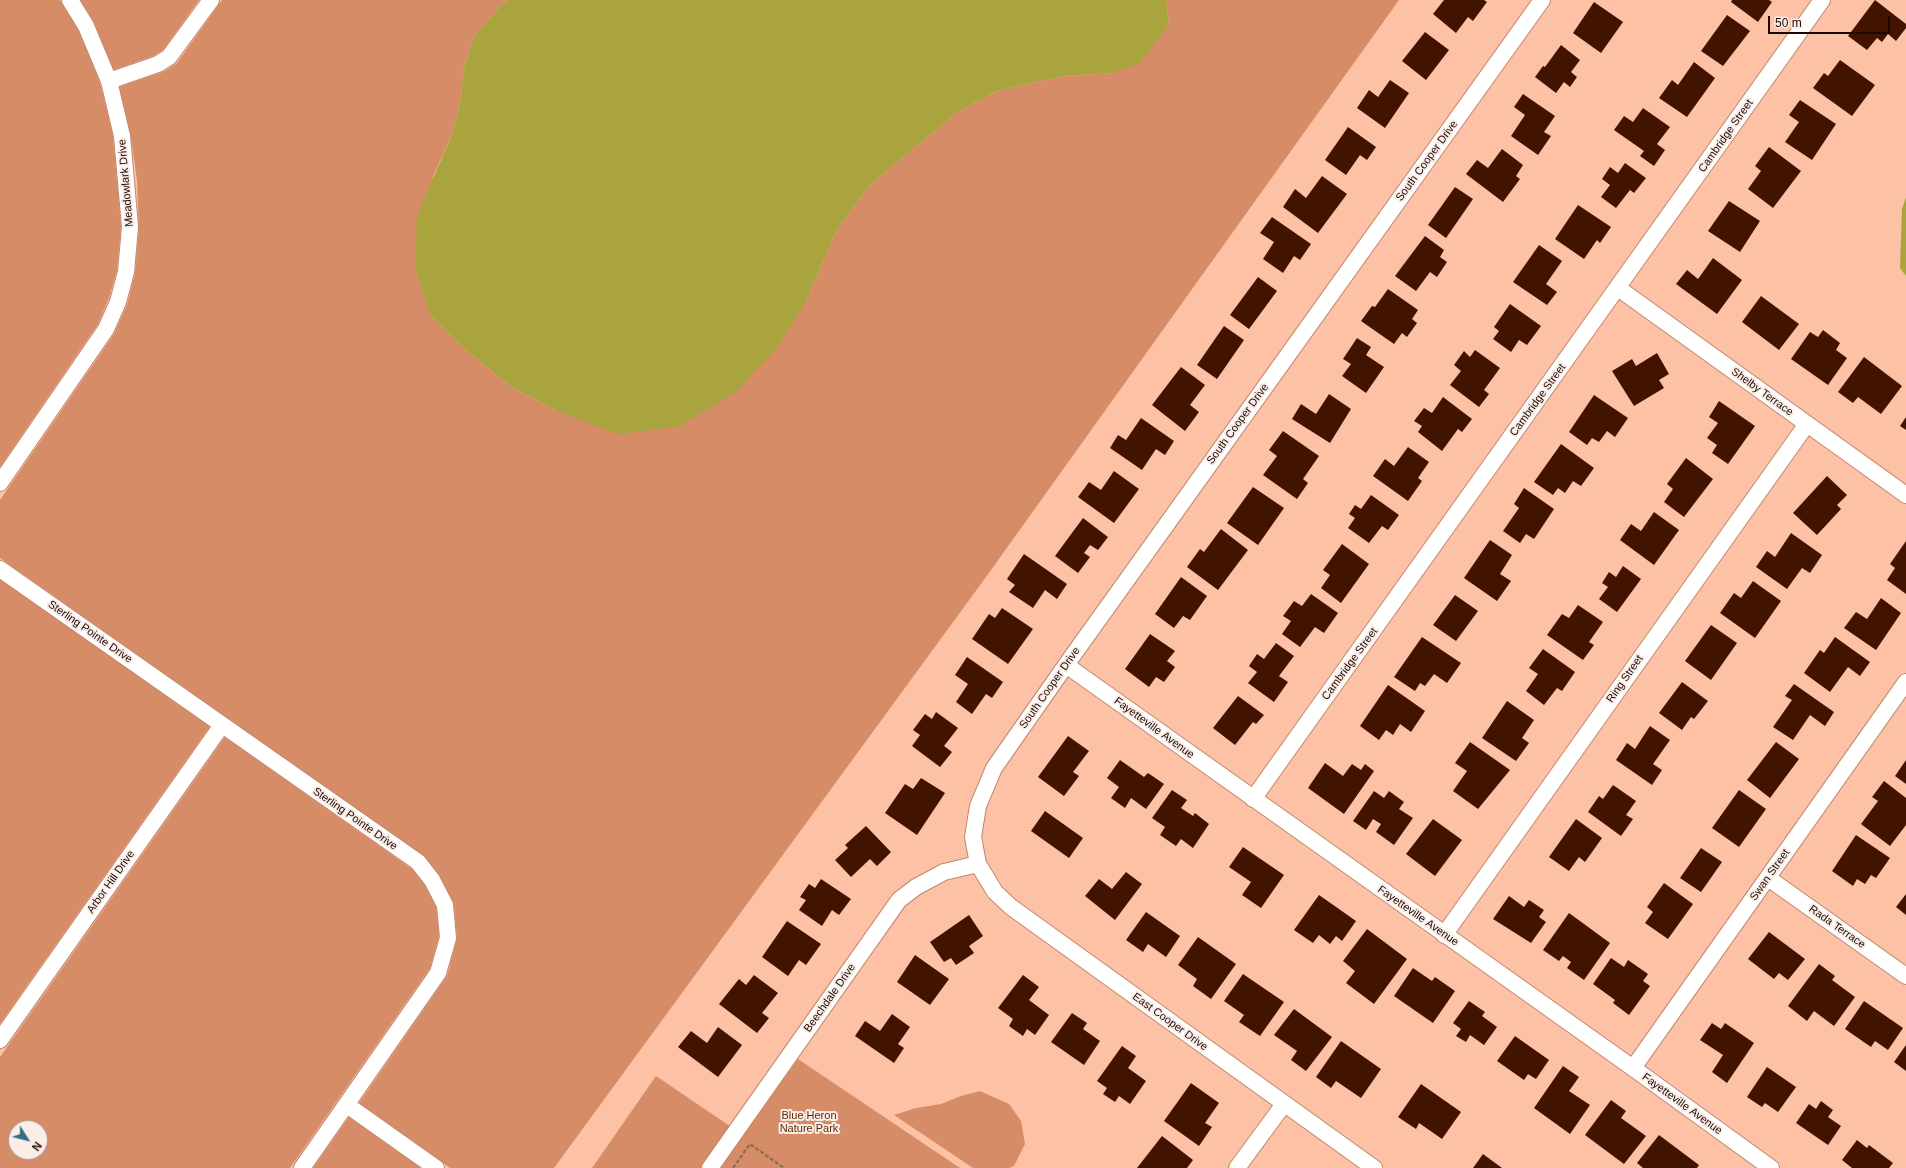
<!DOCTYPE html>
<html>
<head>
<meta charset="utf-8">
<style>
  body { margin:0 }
  #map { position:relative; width:1906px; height:1168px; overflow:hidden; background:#fdc1a5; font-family:Arial,sans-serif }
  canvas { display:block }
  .north { position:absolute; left:8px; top:1120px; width:40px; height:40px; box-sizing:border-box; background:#fbeee8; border:1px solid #a2928c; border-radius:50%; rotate:126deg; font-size:11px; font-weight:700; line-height:16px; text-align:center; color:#1c0802 }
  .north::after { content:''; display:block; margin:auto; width:14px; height:18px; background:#326e86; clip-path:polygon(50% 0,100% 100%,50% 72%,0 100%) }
  .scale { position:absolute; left:1768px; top:16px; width:122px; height:18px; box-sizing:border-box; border:2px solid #1c0802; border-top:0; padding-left:5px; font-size:12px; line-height:14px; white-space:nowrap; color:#1c0802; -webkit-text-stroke:3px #fbeee8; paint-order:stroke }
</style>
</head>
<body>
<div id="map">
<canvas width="1906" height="1168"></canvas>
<div class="north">N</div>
<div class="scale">50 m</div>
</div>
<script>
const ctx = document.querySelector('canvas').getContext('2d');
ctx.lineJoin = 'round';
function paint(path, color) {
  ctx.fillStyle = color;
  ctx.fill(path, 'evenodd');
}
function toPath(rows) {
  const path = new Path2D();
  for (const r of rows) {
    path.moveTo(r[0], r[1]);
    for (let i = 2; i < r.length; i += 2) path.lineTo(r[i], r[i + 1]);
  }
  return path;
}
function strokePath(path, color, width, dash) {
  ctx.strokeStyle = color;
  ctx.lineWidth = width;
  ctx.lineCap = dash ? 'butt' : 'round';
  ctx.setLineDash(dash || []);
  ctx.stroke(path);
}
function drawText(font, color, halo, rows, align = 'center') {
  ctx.font = font + ' Arial,sans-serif';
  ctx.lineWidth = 4;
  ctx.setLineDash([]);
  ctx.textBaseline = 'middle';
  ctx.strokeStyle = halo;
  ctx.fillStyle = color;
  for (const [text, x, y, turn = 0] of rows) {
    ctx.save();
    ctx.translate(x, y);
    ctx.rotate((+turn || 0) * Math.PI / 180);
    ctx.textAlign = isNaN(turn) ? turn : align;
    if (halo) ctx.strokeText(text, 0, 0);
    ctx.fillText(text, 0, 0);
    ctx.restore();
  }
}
const green = toPath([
  [0,0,60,0,78,29,100,83,113,136,121,226,117,270,109,298,98,324,0,467],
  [80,0,199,0,163,50,153,56,113,70,94,22],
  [222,0,509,0,501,5,474,37,464,68,460,103,453,132,433,177,430,315,465,349,511,387,557,411,806,302,836,231,869,186,956,113,997,91,1063,76,1112,73,1169,24,1166,0,1399,0,986,577,554,1168,450,1168,359,1103,447,976,457,938,454,905,439,875,422,856,0,558,0,500,114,334,127,305,135,274,139,228,137,181,131,136,119,87,163,72,177,63],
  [0,579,210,726,0,1024],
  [225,737,412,869,425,884,436,906,439,936,430,968,290,1168,0,1168,0,1057],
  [16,1128,40,1128,40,1152,16,1152],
  [798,1059,960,1168,592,1168,656,1076,743,1135],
  [980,1091,1009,1104,1021,1121,1025,1144,1014,1166,1009,1168,973,1168,894,1115,916,1108,941,1104,961,1096],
  [349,1117,421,1168,313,1168]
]);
const water = toPath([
  [509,0,1166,0,1169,24,1140,63,1112,73,1063,76,997,91,956,113,869,186,836,231,806,302,776,349,736,392,678,427,617,434,557,411,511,387,465,349,430,315,415,266,417,216,453,132,460,103,464,68,474,37,501,5],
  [1906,197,1906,276,1900,268,1902,209]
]);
const building = toPath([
  [1444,0,1484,0,1487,2,1473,21,1468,17,1456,33,1433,14],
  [1732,0,1769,0,1772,2,1758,22,1731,2],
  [1875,0,1906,24,1906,28,1896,41,1888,34,1882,42,1877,38,1867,50,1848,36],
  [1594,2,1623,22,1601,53,1573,33],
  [1727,15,1750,31,1723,66,1701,51],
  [1425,32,1449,50,1426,80,1402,61],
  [1561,45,1580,60,1571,72,1577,77,1570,87,1564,82,1556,93,1535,77,1543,66,1545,67],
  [1840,60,1875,85,1852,116,1813,88,1824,73,1828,76],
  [1694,62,1715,78,1687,117,1659,98,1672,80,1678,85],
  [1390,80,1409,93,1385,128,1357,108,1369,90,1378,97],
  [1523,94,1555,116,1544,132,1551,136,1538,155,1511,136,1525,115,1514,107],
  [1800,100,1836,124,1812,160,1785,142,1799,122,1789,115],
  [1643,108,1670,127,1657,144,1665,150,1654,166,1640,156,1644,151,1614,130,1624,116,1633,122],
  [1348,127,1376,147,1367,160,1360,155,1346,175,1325,160],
  [1769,147,1801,171,1773,208,1748,189,1761,171,1755,166],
  [1502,149,1523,165,1516,176,1520,179,1503,202,1466,174,1477,160,1488,168],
  [1625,163,1646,178,1634,193,1630,190,1616,208,1601,197,1610,185,1602,179,1610,167,1618,173],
  [1322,176,1347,194,1318,233,1283,207,1295,189,1306,198],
  [1455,187,1473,199,1446,238,1428,225],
  [1729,201,1760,221,1740,252,1708,231],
  [1578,205,1611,227,1600,243,1597,240,1584,259,1555,239],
  [1272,217,1311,244,1300,260,1294,256,1283,273,1263,259,1274,242,1260,233],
  [1425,236,1444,250,1440,257,1447,262,1437,277,1430,272,1416,291,1395,276],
  [1539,245,1562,261,1546,284,1557,292,1547,305,1513,282],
  [1713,258,1742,280,1717,314,1676,284,1687,270,1698,279],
  [1258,277,1277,291,1249,329,1230,315],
  [1388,289,1418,310,1412,319,1417,323,1407,337,1402,333,1394,344,1361,321,1372,306,1375,307],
  [1761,296,1799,324,1779,350,1742,322],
  [1510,304,1541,326,1527,345,1519,340,1511,352,1493,339,1499,331,1494,327],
  [1224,326,1244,340,1217,379,1197,365],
  [1823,330,1840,343,1836,350,1847,358,1828,385,1791,359,1810,332,1818,337],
  [1357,338,1371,347,1366,355,1384,367,1366,393,1342,376,1351,364,1343,359],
  [1475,350,1500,368,1484,390,1489,394,1479,407,1450,385,1461,371,1454,365,1464,351,1470,357],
  [1657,353,1669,374,1659,380,1664,388,1634,406,1612,371,1632,359,1636,366],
  [1864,357,1902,386,1881,414,1858,397,1853,403,1838,392],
  [1181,367,1205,385,1190,405,1199,412,1185,431,1152,405],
  [1329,394,1351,409,1330,443,1292,419,1301,404,1316,414],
  [1594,395,1628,418,1615,437,1607,431,1599,442,1592,438,1587,445,1569,432],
  [1443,397,1472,419,1462,432,1458,429,1442,451,1418,432,1422,426,1414,421,1424,408,1432,413],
  [1719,401,1755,426,1728,464,1712,453,1717,445,1707,438,1718,423,1709,417],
  [1906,417,1906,430,1900,426],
  [1141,418,1174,441,1165,455,1156,449,1142,470,1110,448,1118,435,1126,440],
  [1283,431,1319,456,1303,479,1308,483,1297,499,1263,475,1277,456,1269,450],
  [1561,444,1594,468,1581,486,1573,481,1565,493,1558,488,1553,495,1534,482],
  [1408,447,1429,462,1418,478,1422,481,1408,501,1373,476,1385,459,1394,466],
  [1686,458,1713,479,1684,517,1664,502,1673,489,1667,484],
  [1114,471,1139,489,1114,523,1078,497,1089,482,1101,490],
  [1827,476,1847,495,1837,505,1841,509,1817,535,1793,513],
  [1253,487,1284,508,1258,545,1227,523],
  [1524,488,1554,509,1534,539,1526,534,1520,543,1503,531,1519,508,1514,504],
  [1371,495,1399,515,1388,530,1382,526,1369,543,1348,528,1355,518,1349,514,1355,505,1361,509],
  [1654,512,1679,530,1654,565,1620,540,1631,524,1641,531],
  [1083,518,1108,537,1098,550,1090,545,1084,553,1090,557,1078,573,1055,556],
  [1221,529,1248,550,1218,590,1187,567,1200,549,1204,552],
  [1791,533,1822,555,1810,573,1802,568,1787,589,1756,567,1767,551,1775,557],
  [1490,540,1512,555,1500,574,1511,581,1497,601,1464,578],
  [1906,541,1906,594,1887,580,1895,568,1890,564],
  [1342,544,1369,564,1341,603,1321,588,1330,575,1323,570],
  [1024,554,1067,584,1057,599,1045,590,1033,608,1009,592,1015,585,1007,579],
  [1623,566,1641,579,1617,612,1599,599,1608,587,1602,583,1609,572,1616,577],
  [1181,577,1207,596,1190,620,1183,616,1174,628,1155,614],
  [1753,581,1781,601,1755,638,1720,613,1734,593,1741,598],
  [1311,594,1338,613,1324,633,1315,627,1300,647,1282,634,1291,621,1283,616,1294,601,1302,606],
  [1455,595,1478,611,1456,641,1433,625],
  [1881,598,1901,613,1876,650,1844,628,1856,612,1867,619],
  [1578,605,1603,622,1589,642,1594,645,1583,660,1547,635,1562,614,1569,618],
  [1002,608,1033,629,1008,664,972,639,989,614,995,618],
  [1711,625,1737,643,1711,680,1685,661],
  [1150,634,1175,651,1167,661,1175,667,1164,682,1156,677,1149,687,1125,669],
  [1422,637,1461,663,1447,683,1434,674,1425,686,1420,683,1415,691,1394,677],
  [1835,637,1870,662,1860,676,1848,667,1830,692,1804,673,1820,650,1824,653],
  [1276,643,1294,656,1279,676,1288,682,1274,702,1248,683,1257,672,1249,666,1257,654,1264,659],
  [1543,649,1575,672,1562,691,1557,688,1544,705,1526,691,1538,674,1529,668],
  [967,657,1003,682,992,698,986,694,972,714,956,702,968,684,955,675],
  [1682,682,1708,701,1694,719,1691,717,1682,730,1659,713],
  [1794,684,1834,712,1825,726,1810,715,1793,740,1773,727,1792,700,1785,696],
  [1388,685,1425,711,1411,732,1400,724,1393,735,1386,730,1379,740,1360,726],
  [1238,696,1264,715,1256,724,1253,722,1235,745,1213,728],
  [1507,701,1534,720,1522,738,1529,743,1516,761,1482,738],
  [936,712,958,728,944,746,952,752,940,767,912,746,920,735,913,730,925,714,932,719],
  [1650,726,1670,740,1653,764,1662,770,1652,785,1616,760,1627,743,1635,749],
  [1068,736,1089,751,1073,772,1079,776,1064,796,1038,777],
  [1470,742,1510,770,1478,809,1453,791,1467,771,1455,763],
  [1776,742,1799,759,1770,798,1747,780],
  [1120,760,1144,777,1148,773,1164,784,1146,809,1131,798,1125,808,1111,798,1119,787,1107,778],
  [1906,760,1906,784,1895,776],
  [1325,763,1343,776,1352,764,1361,770,1365,764,1374,771,1344,814,1308,788],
  [921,778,945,793,917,835,885,813,905,784,913,789],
  [1884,781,1906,798,1906,825,1890,846,1861,824,1878,801,1872,797],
  [1613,785,1636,801,1626,815,1633,819,1621,836,1588,812,1599,796,1603,799],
  [1172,790,1187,800,1181,808,1193,816,1195,813,1209,824,1193,848,1181,839,1176,846,1160,835,1165,827,1152,818],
  [1739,790,1766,809,1739,847,1712,828],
  [1374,791,1384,798,1389,791,1404,802,1399,809,1413,818,1394,845,1376,832,1381,824,1373,819,1366,830,1353,821],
  [1045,811,1083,838,1069,858,1031,831],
  [1433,819,1462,840,1435,876,1406,854],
  [1576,819,1602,838,1585,862,1579,857,1569,871,1549,857],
  [866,826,891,852,877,866,870,859,851,877,835,860,848,848,845,845],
  [1856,835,1890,858,1876,878,1871,875,1865,884,1857,879,1853,886,1832,871],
  [1243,847,1284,875,1261,908,1242,895,1251,882,1229,867],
  [1701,848,1722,862,1701,892,1680,878],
  [1126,872,1142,884,1115,920,1085,896,1099,879,1112,889],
  [821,879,851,899,839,915,832,910,822,926,799,910,806,900,800,897,809,884,815,888],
  [1664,883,1693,904,1668,939,1645,923,1653,912,1647,907],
  [1906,894,1906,915,1896,907],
  [1319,895,1356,921,1342,941,1336,936,1330,944,1319,935,1313,943,1294,930],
  [1509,896,1524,907,1529,900,1544,910,1539,917,1546,922,1531,943,1493,919],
  [1146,912,1180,936,1166,957,1148,944,1143,952,1126,940],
  [1569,913,1610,943,1584,980,1567,968,1571,962,1563,956,1559,961,1543,950],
  [969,915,983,936,969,946,974,953,956,965,951,958,944,962,930,942],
  [787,921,821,944,806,965,799,960,788,976,762,957],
  [1367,929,1407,959,1374,1004,1346,983,1355,971,1343,961],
  [1769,932,1805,959,1788,980,1779,973,1774,979,1748,959],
  [1198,937,1236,964,1211,999,1193,986,1197,979,1178,965],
  [915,955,949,979,930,1005,897,982],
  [1611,958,1624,967,1628,960,1648,974,1643,981,1650,986,1629,1015,1613,1003,1615,1000,1593,984],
  [1819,964,1835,976,1832,980,1855,997,1834,1026,1814,1011,1807,1021,1788,1006],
  [1413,968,1432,981,1435,977,1455,991,1433,1023,1394,996],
  [1243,974,1284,1002,1260,1036,1239,1022,1244,1015,1224,1001],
  [754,975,778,993,762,1013,769,1018,757,1033,719,1004,739,979,746,985],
  [1023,975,1039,987,1029,1000,1049,1015,1035,1035,1027,1029,1023,1036,1009,1026,1013,1019,998,1008],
  [1469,1001,1485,1012,1482,1016,1497,1027,1484,1045,1470,1035,1466,1042,1456,1036,1461,1029,1453,1023],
  [1864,1001,1903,1028,1888,1050,1875,1041,1871,1047,1845,1029],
  [1294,1009,1332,1037,1306,1071,1291,1060,1297,1051,1274,1035],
  [1072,1013,1087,1023,1083,1029,1100,1041,1084,1065,1051,1042],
  [892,1014,910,1027,898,1044,904,1048,894,1063,855,1036,865,1021,880,1031],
  [1712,1023,1721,1029,1725,1023,1754,1043,1727,1083,1712,1072,1723,1055,1700,1040],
  [718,1027,742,1045,718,1077,678,1047,691,1031,707,1043],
  [1515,1036,1549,1060,1536,1079,1528,1074,1524,1080,1497,1061],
  [1341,1041,1381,1069,1361,1098,1336,1081,1331,1088,1316,1077],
  [1906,1045,1906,1071,1894,1062],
  [1122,1046,1136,1056,1128,1068,1146,1081,1130,1104,1119,1096,1115,1102,1103,1094,1107,1088,1097,1081],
  [1563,1066,1579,1077,1569,1091,1590,1105,1570,1134,1534,1108],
  [1767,1067,1796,1087,1778,1112,1765,1103,1762,1107,1747,1097],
  [1191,1083,1219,1103,1205,1123,1212,1127,1199,1146,1164,1121],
  [1421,1084,1461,1112,1442,1139,1419,1123,1416,1129,1398,1117],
  [1611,1100,1626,1111,1621,1118,1646,1136,1624,1164,1585,1135],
  [1821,1101,1833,1110,1828,1117,1841,1126,1828,1145,1796,1123,1809,1104,1816,1109],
  [1659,1135,1699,1165,1697,1168,1643,1168,1637,1163],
  [1162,1136,1193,1160,1187,1168,1137,1168],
  [1857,1140,1867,1148,1869,1145,1893,1163,1889,1168,1852,1168,1842,1160],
  [1483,1154,1502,1168,1473,1168]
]);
const path = toPath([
  [733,1168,750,1144,784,1168]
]);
const minor = toPath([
  [109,81,158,64,169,57,211,0],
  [1618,288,1906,495],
  [0,483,106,329,118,302,126,272,130,227,122,136,109,81,86,26,70,0],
  [0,569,418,862,432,880,445,905,448,938,438,973,302,1168],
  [1066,665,1633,1068,1771,1168],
  [1253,799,1822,0],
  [1768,878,1906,976],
  [1444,935,1807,424],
  [0,1040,222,725],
  [1633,1068,1906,682],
  [347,1105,436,1168],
  [710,1168,899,900,916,887,944,872,978,864],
  [1237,1168,1284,1104],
  [1374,1168,1011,907,995,892,978,864,973,837,978,806,994,768,1066,665,1542,0]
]);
const streetNames = [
  ["Cambridge Street",1726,136,-55],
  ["South Cooper Drive",1427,161,-54],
  ["Meadowlark Drive",126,183,-95],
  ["Shelby Terrace",1762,392,36],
  ["Cambridge Street",1538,400,-54],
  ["South Cooper Drive",1238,424,-54],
  ["Sterling Pointe Drive",90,632,35],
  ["Cambridge Street",1350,664,-54],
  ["Ring Street",1625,679,-55],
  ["South Cooper Drive",1050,688,-55],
  ["Fayetteville Avenue",1154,728,36],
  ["Sterling Pointe Drive",355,819,35],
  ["Swan Street",1770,875,-55],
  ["Arbor Hill Drive",111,882,-55],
  ["Fayetteville Avenue",1418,916,35],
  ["Rada Terrace",1837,927,35],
  ["Beechdale Drive",830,998,-55],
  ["East Cooper Drive",1170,1022,36],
  ["Fayetteville Avenue",1682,1104,36]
];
const parkNames = [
  ["Blue Heron",809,1116],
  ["Nature Park",809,1129]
];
paint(green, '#d78c68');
paint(water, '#a9a43e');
paint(building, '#421400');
strokePath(minor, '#c0886d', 18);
strokePath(path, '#946b59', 2.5, [4, 2]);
strokePath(minor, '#fff', 16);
drawText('11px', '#1c0802', '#fbeee8', streetNames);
drawText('11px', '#5f2705', '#fbeee8', parkNames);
</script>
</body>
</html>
